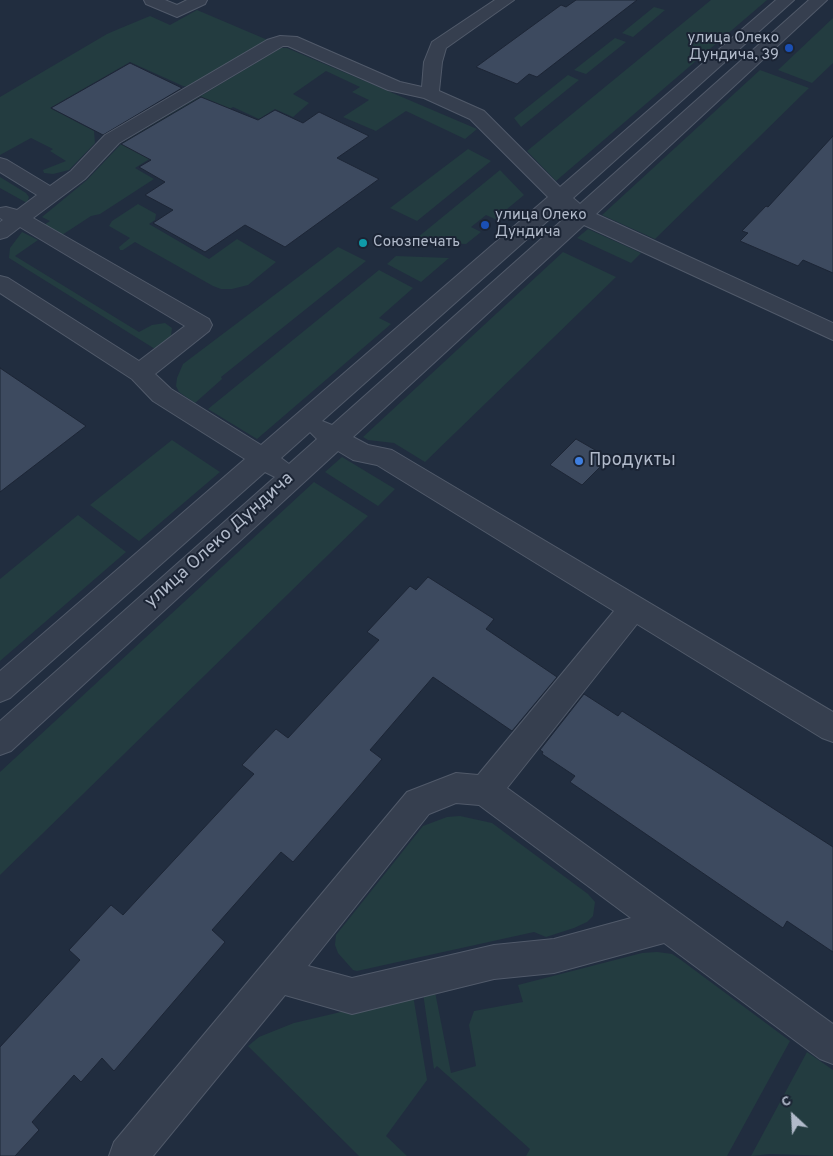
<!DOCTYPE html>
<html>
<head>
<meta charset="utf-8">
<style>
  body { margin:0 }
  #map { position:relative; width:833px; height:1156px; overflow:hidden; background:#212d3f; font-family:Overpass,sans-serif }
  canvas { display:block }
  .north { position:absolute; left:768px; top:1091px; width:50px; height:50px; -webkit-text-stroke:4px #1b2434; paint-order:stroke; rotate:335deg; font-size:14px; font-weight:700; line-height:20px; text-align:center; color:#b1baca }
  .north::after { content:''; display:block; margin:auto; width:18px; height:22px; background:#b1baca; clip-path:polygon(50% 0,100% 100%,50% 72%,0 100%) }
</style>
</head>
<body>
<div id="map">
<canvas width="833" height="1156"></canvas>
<div class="north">С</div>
</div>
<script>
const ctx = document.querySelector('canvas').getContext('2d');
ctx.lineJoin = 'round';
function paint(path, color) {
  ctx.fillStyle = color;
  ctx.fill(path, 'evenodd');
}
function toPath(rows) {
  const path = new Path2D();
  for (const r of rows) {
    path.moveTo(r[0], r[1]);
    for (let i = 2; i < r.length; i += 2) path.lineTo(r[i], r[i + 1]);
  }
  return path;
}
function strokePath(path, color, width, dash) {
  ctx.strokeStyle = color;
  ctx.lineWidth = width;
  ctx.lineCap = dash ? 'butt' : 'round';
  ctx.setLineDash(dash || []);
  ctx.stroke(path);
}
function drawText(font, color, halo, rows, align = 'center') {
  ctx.font = font + ' Overpass,sans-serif';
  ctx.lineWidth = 4;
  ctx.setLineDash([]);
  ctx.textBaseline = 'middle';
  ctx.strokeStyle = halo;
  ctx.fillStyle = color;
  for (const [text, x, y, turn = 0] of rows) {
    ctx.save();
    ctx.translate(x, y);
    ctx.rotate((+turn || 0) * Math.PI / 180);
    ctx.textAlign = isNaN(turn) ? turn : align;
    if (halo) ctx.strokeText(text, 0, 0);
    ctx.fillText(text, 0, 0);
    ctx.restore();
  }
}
const green = toPath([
  [711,0,767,0,556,181,527,151],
  [654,7,665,10,633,37,622,33],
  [197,10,270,41,189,87,183,86,130,62,50,108,94,131,95,143,69,170,53,174,44,173,43,170,66,161,50,151,53,149,31,138,0,155,0,97,107,34,121,28,150,16,170,25],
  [833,18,833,63,812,83,778,70],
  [615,38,626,42,586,74,574,70],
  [281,48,287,48,477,129,465,139,406,111,376,131,343,117,369,100,352,92,360,87,326,71,293,94,309,103,293,117,275,109,259,119,233,107,135,168,154,179,100,214,91,216,62,235,44,225,50,221,42,217,87,180,122,143],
  [760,70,809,88,655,239,602,215],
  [568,75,579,80,521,127,514,118],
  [468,149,491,161,417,221,390,208],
  [500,170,524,195,495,219,486,215,471,227,481,232,466,244,412,242],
  [0,177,26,193,29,197,27,203,0,188],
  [138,204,156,214,155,220,149,224,209,259,237,239,276,262,248,285,232,289,221,289,213,286,135,242,123,250,120,250,119,247,130,238,109,226,112,221],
  [588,229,641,253,631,263,577,238],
  [22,232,38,240,15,256,139,332,152,325,165,323,172,328,171,336,155,349,9,258,10,248],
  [338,247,366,261,221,377,222,379,195,403,179,392,176,386,177,378,183,364],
  [563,252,616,277,425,462,394,443,368,440,363,437],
  [396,256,449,258,421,282,387,264],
  [379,270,413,288,379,318,391,324,257,439,208,409],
  [172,440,220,472,139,541,90,505],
  [342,457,395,489,378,506,325,472],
  [314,482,368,516,0,875,0,772],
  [78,515,126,552,0,661,0,579],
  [460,816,492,823,588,894,595,902,593,916,587,922,574,928,546,937,534,932,357,971,353,970,338,953,335,945,336,935,423,826,447,817],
  [657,952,672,954,681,960,790,1041,727,1156,526,1156,530,1149,437,1066,434,1069,423,993,435,992,451,1073,476,1066,469,1025,474,1011,523,1002,518,985,642,953],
  [413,995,427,1080,386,1136,407,1156,359,1156,248,1046,259,1037,294,1023],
  [807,1052,833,1070,833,1156,770,1154,751,1156]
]);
const building = toPath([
  [576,0,637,0,537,77,529,74,517,84,476,67,561,5,566,7,576,0],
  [130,63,182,88,103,135,51,108,130,63],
  [201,97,258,120,275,110,303,123,319,112,369,136,337,158,379,179,285,247,245,225,205,252,153,223,173,210,145,195,165,182,139,167,151,160,121,144,201,97],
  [833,136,833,273,803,260,798,266,740,241,748,233,742,231,766,206,768,207,833,136],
  [0,368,86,426,0,492,0,368],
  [576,439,609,458,582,485,550,465,576,439],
  [428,577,494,619,486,629,557,677,512,731,433,677,370,750,382,759,354,792,293,862,281,852,212,930,225,942,114,1071,102,1058,81,1082,74,1075,32,1122,39,1130,15,1156,0,1156,0,1047,80,960,69,950,111,905,123,915,254,774,242,765,276,729,288,738,379,640,367,632,410,586,416,590,428,577],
  [584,694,618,716,622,711,833,847,833,952,787,921,783,928,570,782,575,776,542,754,543,752,540,750,584,694]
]);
const minor = toPath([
  [144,0,165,0,177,5,187,0,207,0,205,4,177,17,146,4,144,0],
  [495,0,514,0,446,48,442,62,439,91,484,111,560,187,776,0,794,0,573,198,580,204,809,0,827,0,596,214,833,323,833,340,584,225,353,437,368,445,392,450,833,712,833,742,822,738,637,624,507,788,833,1024,833,1064,820,1059,664,943,554,973,494,979,352,1014,285,995,153,1156,109,1156,114,1142,407,792,456,773,478,775,614,611,377,465,353,460,338,451,11,751,0,755,0,721,275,477,265,472,10,698,0,702,0,671,245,459,153,401,132,379,0,293,0,276,8,278,139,361,185,326,20,227,7,237,0,239,0,222,3,220,0,218,0,208,6,207,17,210,37,195,0,172,0,158,7,160,50,186,71,171,105,135,267,40,280,36,297,37,400,82,422,87,424,62,432,42,495,0],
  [283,46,288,46,388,90,424,98,470,119,548,197,261,445,171,389,155,374,209,331,212,325,209,319,33,218,85,179,119,143,283,46],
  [561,209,568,215,332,425,322,421,561,209],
  [310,432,317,439,289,464,281,458,310,432],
  [456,803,479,805,631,918,554,939,494,945,352,978,308,966,429,814,456,803]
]);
const markers = [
  [789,48,5,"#1a4fb4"],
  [485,225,5,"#1a4fb4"],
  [363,243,5,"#0f9aa8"],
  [579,461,5,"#3f7fe0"]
];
const farPoinames = [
  ["улица Олеко",779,39,"right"],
  ["Дундича, 39",779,56,"right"],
  ["улица Олеко",495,216],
  ["Дундича",495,233],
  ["Союзпечать",373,243]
];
const poiNames = [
  ["Продукты",589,461]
];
const streetNames = [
  ["улица Олеко Дундича",220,541,-42]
];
paint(green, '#233c40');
paint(building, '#3d4a5f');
strokePath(building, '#1d2636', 1);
strokePath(minor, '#515a6a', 2);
paint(minor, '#363f4f');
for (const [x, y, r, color] of markers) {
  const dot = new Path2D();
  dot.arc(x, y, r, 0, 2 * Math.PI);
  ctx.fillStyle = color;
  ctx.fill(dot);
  strokePath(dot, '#1b2434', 2);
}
drawText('15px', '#b1baca', '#1b2434', farPoinames, 'left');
drawText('18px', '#b1baca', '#1b2434', poiNames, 'left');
drawText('18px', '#b1baca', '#1b2434', streetNames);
</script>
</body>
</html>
